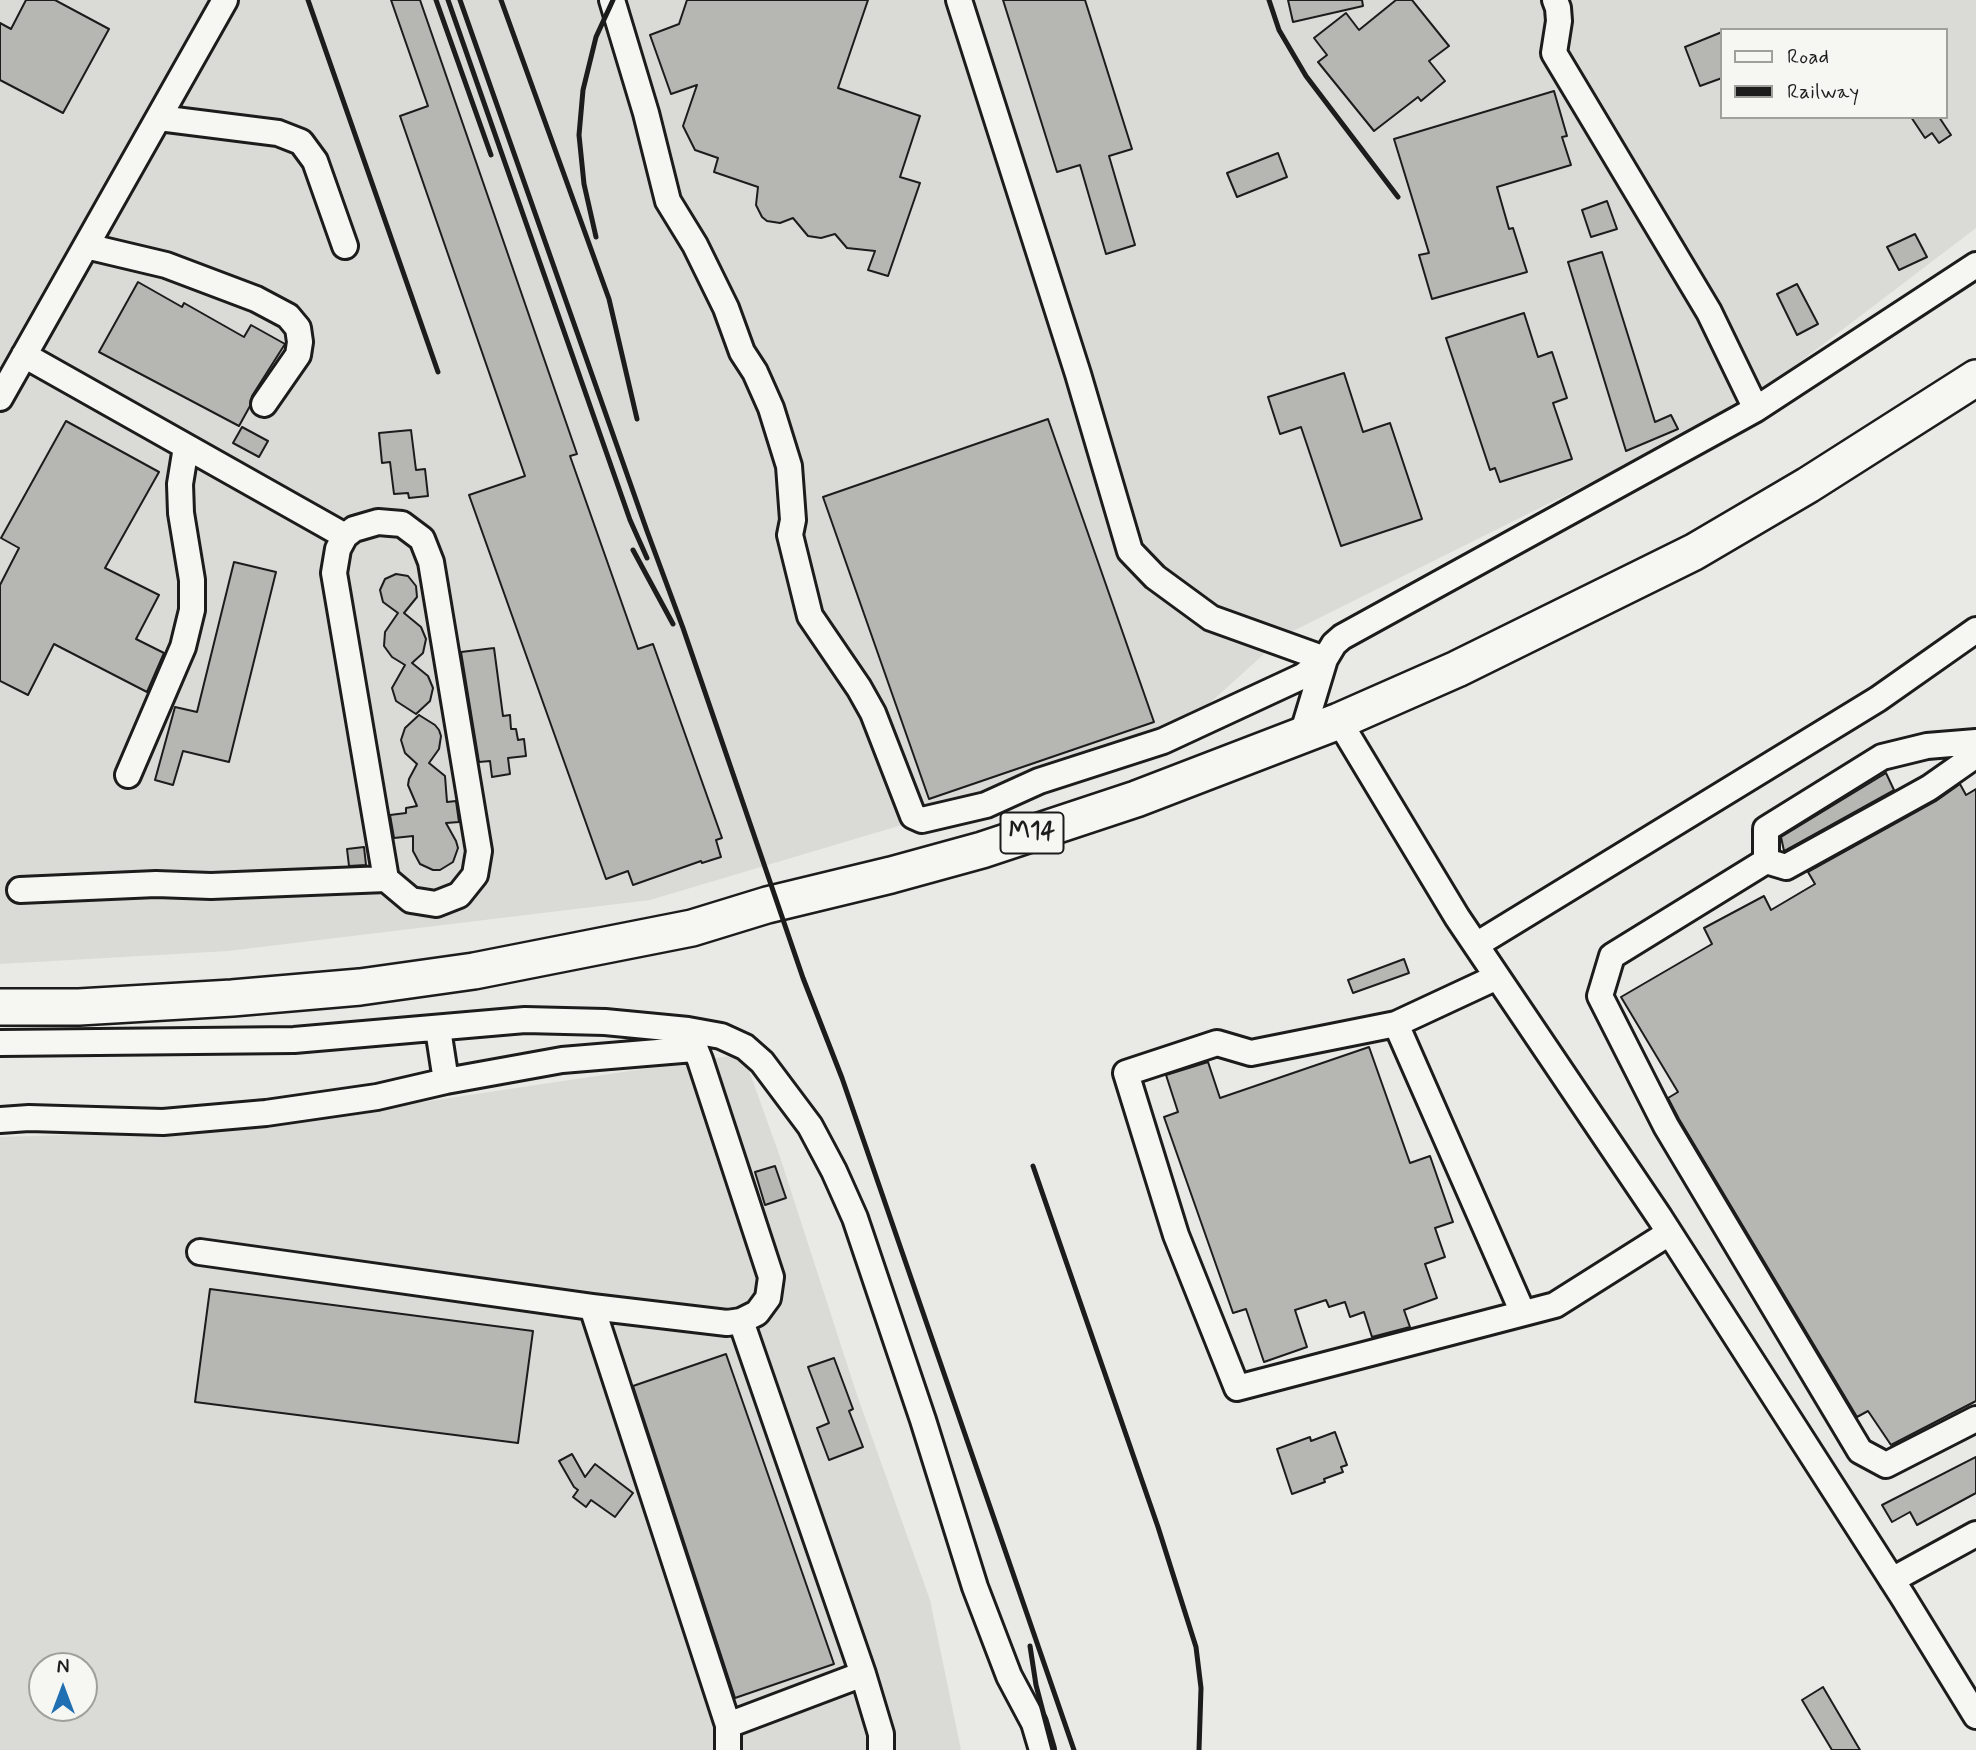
<!DOCTYPE html>
<html>
<head>
<meta charset="utf-8">
<style>
  body { margin:0 }
  #map { position:relative; width:1976px; height:1750px; overflow:hidden; background:#e9e9e5; font-family:Mynerve,sans-serif }
  canvas { display:block }
  .legend { position:absolute; left:1720px; top:28px; width:228px; height:91px; box-sizing:border-box; background:#f6f6f2; border:2px solid #9f9f9c; margin:0; padding:9px 12px; list-style:none; font-size:21px; color:#1c1c1c }
  .legend li { display:flex; align-items:center; gap:14px; height:35px }
  .legend b { width:35px; border:2px solid #9f9f9c }
  .north { position:absolute; left:28px; top:1652px; width:70px; height:70px; box-sizing:border-box; background:#f6f6f2; border:2px solid #9f9f9c; border-radius:50%; rotate:0deg; font-size:19px; font-weight:700; line-height:28px; text-align:center; color:#1c1c1c }
  .north::after { content:''; display:block; margin:auto; width:24px; height:32px; background:#1f6fb2; clip-path:polygon(50% 0,100% 100%,50% 72%,0 100%) }
</style>
</head>
<body>
<div id="map">
<canvas width="1976" height="1750"></canvas>
<ul class="legend">
<li><b style="height:9px;background:#f6f6f2"></b>Road</li>
<li><b style="height:9px;background:#1c1c1c"></b>Railway</li>
</ul>
<div class="north">N</div>
</div>
<script>
const ctx = document.querySelector('canvas').getContext('2d');
ctx.lineJoin = 'round';
function paint(path, color) {
  ctx.fillStyle = color;
  ctx.fill(path, 'evenodd');
}
function toPath(rows) {
  const path = new Path2D();
  for (const r of rows) {
    path.moveTo(r[0], r[1]);
    for (let i = 2; i < r.length; i += 2) path.lineTo(r[i], r[i + 1]);
  }
  return path;
}
function strokePath(path, color, width, dash) {
  ctx.strokeStyle = color;
  ctx.lineWidth = width;
  ctx.lineCap = dash ? 'butt' : 'round';
  ctx.setLineDash(dash || []);
  ctx.stroke(path);
}
function drawText(font, color, halo, rows, align = 'center') {
  ctx.font = font + ' Mynerve,sans-serif';
  ctx.lineWidth = 7;
  ctx.setLineDash([]);
  ctx.textBaseline = 'middle';
  ctx.strokeStyle = halo;
  ctx.fillStyle = color;
  for (const [text, x, y, turn = 0] of rows) {
    ctx.save();
    ctx.translate(x, y);
    ctx.rotate((+turn || 0) * Math.PI / 180);
    ctx.textAlign = isNaN(turn) ? turn : align;
    if (halo) ctx.strokeText(text, 0, 0);
    ctx.fillText(text, 0, 0);
    ctx.restore();
  }
}
const built = toPath([
  [0,0,1976,0,1976,228,1738,409,1285,635,1160,748,650,900,228,951,0,964],
  [1722,30,1946,30,1946,117,1722,117],
  [743,1054,779,1154,857,1395,930,1600,961,1750,0,1750,0,1137,236,1130],
  [42,1666,84,1666,84,1708,42,1708]
]);
const building = toPath([
  [26,0,55,0,109,29,63,113,0,80,0,23,11,29,26,0],
  [391,0,420,0,577,454,570,456,638,649,653,644,722,838,716,840,721,857,702,863,701,861,633,885,628,871,606,879,469,495,525,476,400,116,428,106,391,0],
  [687,0,868,0,838,88,920,116,900,177,920,183,888,276,868,270,875,251,847,248,835,234,821,238,808,236,793,218,780,223,767,221,762,217,756,205,758,187,714,172,718,158,695,150,683,126,697,85,671,94,650,35,679,24,687,0],
  [1003,0,1085,0,1132,149,1109,156,1135,245,1106,254,1080,165,1057,172,1003,0],
  [1288,0,1362,0,1363,6,1293,22,1288,0],
  [1396,0,1412,0,1449,46,1429,61,1445,81,1421,101,1418,97,1374,131,1318,62,1327,55,1314,38,1346,13,1359,30,1396,0],
  [1722,32,1722,78,1700,86,1685,47,1722,32],
  [1554,91,1567,136,1562,137,1571,165,1497,187,1509,229,1513,228,1527,272,1432,299,1419,255,1429,253,1394,139,1554,91],
  [1911,117,1939,117,1951,135,1939,143,1932,133,1925,138,1911,117],
  [1278,153,1287,177,1237,197,1227,173,1278,153],
  [1607,201,1617,229,1591,237,1582,210,1607,201],
  [1915,234,1927,257,1899,270,1887,247,1915,234],
  [1602,252,1655,422,1671,415,1678,429,1626,451,1568,262,1602,252],
  [138,282,182,307,184,303,244,337,251,325,285,344,252,396,250,406,239,426,99,352,138,282],
  [1797,284,1818,324,1797,335,1777,294,1797,284],
  [1524,313,1538,357,1552,352,1567,398,1553,403,1572,459,1500,482,1495,468,1490,470,1446,338,1524,313],
  [1344,373,1363,432,1390,423,1422,519,1341,546,1301,427,1280,434,1268,397,1344,373],
  [1048,419,1154,722,929,799,823,497,1048,419],
  [66,421,159,472,105,568,159,595,136,639,164,653,147,692,54,644,28,695,0,681,0,585,19,548,1,538,66,421],
  [242,427,268,441,259,457,233,443,242,427],
  [411,430,416,470,425,469,428,496,409,498,408,493,394,494,390,462,382,463,379,433,411,430],
  [234,562,276,572,229,762,183,751,173,785,155,780,175,707,197,712,234,562],
  [396,574,408,576,416,586,417,597,404,613,421,627,426,639,423,653,412,663,428,676,433,688,430,701,416,714,396,701,392,688,405,665,392,657,384,646,385,632,398,613,383,602,380,590,385,579,396,574],
  [494,648,503,716,510,715,511,729,516,729,518,740,524,739,526,756,508,758,510,774,492,777,490,761,479,762,461,652,494,648],
  [419,715,435,725,439,730,441,736,439,749,429,763,445,776,447,802,456,801,459,822,446,823,456,841,458,848,453,862,440,870,433,870,420,864,413,851,413,836,394,838,390,815,406,813,406,808,417,806,408,785,409,779,417,764,405,753,401,740,405,728,419,715],
  [1886,773,1894,790,1784,851,1781,837,1886,773],
  [1960,784,1966,795,1976,789,1976,1401,1891,1445,1868,1411,1857,1417,1679,1119,1668,1098,1678,1092,1621,997,1712,944,1704,928,1764,896,1771,910,1815,884,1808,872,1936,801,1960,784],
  [364,847,366,865,349,866,347,849,364,847],
  [1404,959,1409,973,1353,993,1348,980,1404,959],
  [1369,1047,1410,1163,1430,1156,1453,1222,1435,1228,1445,1257,1425,1264,1437,1298,1404,1310,1410,1327,1372,1337,1364,1312,1350,1317,1345,1302,1329,1307,1326,1300,1295,1310,1307,1347,1264,1362,1246,1309,1233,1313,1164,1117,1178,1112,1166,1075,1208,1062,1220,1098,1369,1047],
  [775,1166,786,1198,765,1205,755,1172,775,1166],
  [210,1289,533,1331,518,1443,195,1402,210,1289],
  [726,1354,834,1664,735,1698,633,1386,726,1354],
  [834,1358,853,1409,849,1411,863,1447,829,1460,817,1428,829,1423,808,1367,834,1358],
  [1335,1432,1347,1465,1341,1467,1343,1472,1324,1479,1325,1482,1292,1494,1277,1449,1310,1437,1311,1441,1335,1432],
  [572,1454,585,1477,595,1464,633,1493,615,1517,591,1500,586,1507,573,1497,578,1490,574,1487,559,1461,572,1454],
  [1976,1457,1976,1493,1917,1525,1910,1512,1892,1522,1882,1505,1976,1457],
  [1823,1687,1860,1750,1832,1750,1802,1700,1823,1687]
]);
const minor = toPath([
  [612,0,646,113,668,201,695,245,726,308,742,352,755,372,771,408,789,466,793,520,790,535,810,616,859,688,873,713,913,816,922,820,986,805,1039,781,1163,741,1303,676,1325,659],
  [959,0,1078,374,1130,551,1155,577,1211,618,1325,659],
  [1555,0,1558,8,1559,21,1554,53,1709,312,1756,409],
  [159,118,278,133,301,142,315,161,345,246],
  [86,246,166,265,256,299,288,316,298,328,300,342,298,355,264,404],
  [24,355,345,536],
  [0,398,225,0],
  [378,522,402,524,422,539,431,562,479,851,475,875,459,895,436,904,411,900,386,879,334,573,338,549,345,536,354,529,378,522],
  [1339,721,1457,917,1660,1218,1903,1597,1976,1716],
  [1302,735,1325,659,1334,644,1342,637,1756,409,1976,265],
  [1976,755,1929,788,1786,867,1766,861,1612,956,1600,996,1666,1126,1860,1451,1886,1465,1976,1419],
  [128,775,183,647,192,610,192,580,181,513,180,484,186,447],
  [1766,861,1766,829,1882,757,1927,746,1976,742],
  [20,890,156,884,211,886,386,879],
  [1476,945,1878,699,1976,630],
  [1497,977,1396,1024,1251,1053,1217,1043,1126,1073,1176,1235,1237,1388,1555,1305,1669,1233],
  [1396,1024,1523,1313],
  [438,1029,446,1081],
  [688,1030,721,1036,745,1047,762,1062,810,1126,834,1171,855,1218,923,1420,975,1587,1009,1676,1034,1723,1042,1750],
  [0,1043,294,1040,525,1020,605,1022,688,1030,700,1060,771,1277,768,1298,757,1313,741,1321,727,1323,592,1307,200,1252],
  [0,1120,29,1118,163,1122,266,1113,377,1097,446,1081,562,1060,694,1049],
  [592,1307,728,1725,728,1750],
  [741,1321,863,1674,881,1734,881,1750],
  [1892,1580,1976,1534],
  [728,1725,863,1674]
]);
const highway = toPath([
  [0,1007,79,1007,232,998,360,987,474,971,692,928,767,905,891,875,982,850,1136,799,1339,721,1457,669,1694,552,1808,485,1976,378]
]);
const rail = toPath([
  [308,0,438,372],
  [436,0,491,155],
  [448,0,630,520,647,558],
  [460,0,647,531,683,628,803,978,842,1078,1074,1750],
  [501,0,609,299,637,419],
  [1269,0,1279,30,1306,76,1398,197],
  [596,237,584,184,579,135,583,90,596,37,613,0],
  [633,550,673,624],
  [1033,1166,1158,1527,1196,1647,1201,1688,1199,1750],
  [1030,1646,1036,1685,1053,1750]
]);
const shields = [
  [1032,833,63]
];
const shieldNames = [
  ["M14",1032,833]
];
paint(built, '#dadad6');
paint(building, '#b6b6b3');
strokePath(building, '#1c1c1c', 2);
strokePath(minor, '#1c1c1c', 30);
strokePath(highway, '#1c1c1c', 40);
strokePath(minor, '#f6f6f2', 24);
strokePath(highway, '#f6f6f2', 35);
strokePath(rail, '#1c1c1c', 5);
for (const [x, y, w] of shields) {
  const box = new Path2D();
  box.roundRect(x - w / 2, y - 20.5, w, 41, 5);
  ctx.fillStyle = '#f6f6f2';
  ctx.fill(box);
  strokePath(box, '#1c1c1c', 2);
}
drawText('bold 24px', '#1c1c1c', null, shieldNames);
</script>
</body>
</html>
